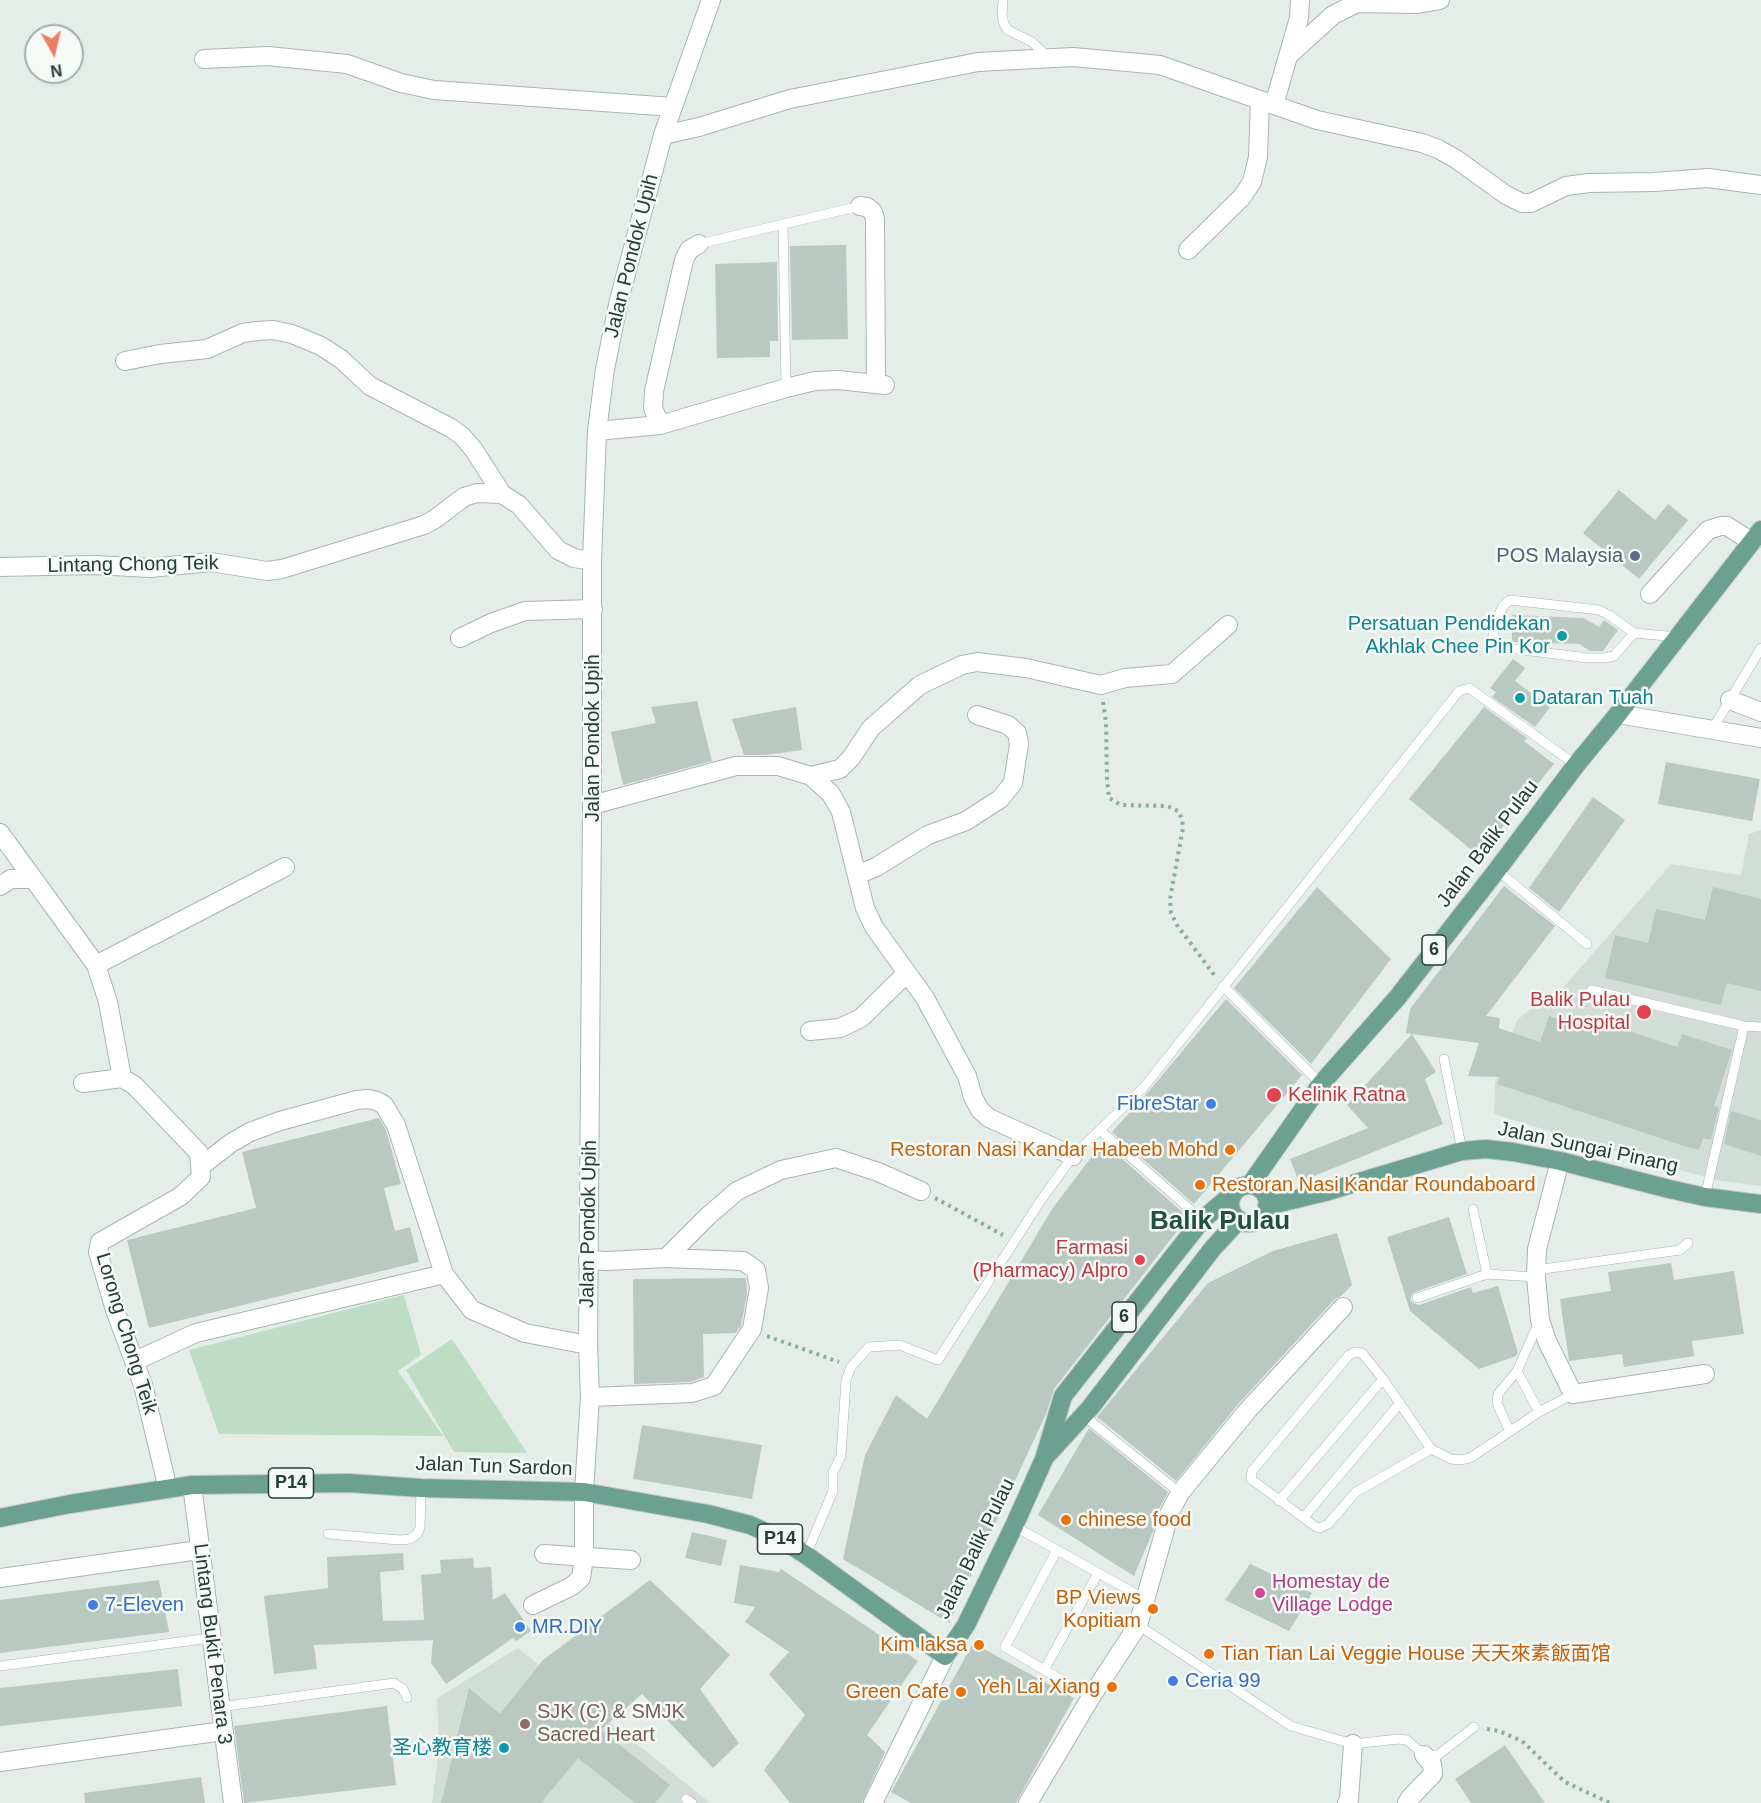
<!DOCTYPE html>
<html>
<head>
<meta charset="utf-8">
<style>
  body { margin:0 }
  #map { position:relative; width:1761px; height:1803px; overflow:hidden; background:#e5ede9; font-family:Helvetica,sans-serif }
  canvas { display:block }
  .north { position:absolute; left:24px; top:24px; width:60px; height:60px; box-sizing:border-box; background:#f5faf7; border:2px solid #a2afaa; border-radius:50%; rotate:172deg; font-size:16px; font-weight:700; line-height:24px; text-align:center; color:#253e36 }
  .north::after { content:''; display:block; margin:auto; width:21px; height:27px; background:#eb7f65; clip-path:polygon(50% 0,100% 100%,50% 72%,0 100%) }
</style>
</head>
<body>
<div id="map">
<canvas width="1761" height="1803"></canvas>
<div class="north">N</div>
</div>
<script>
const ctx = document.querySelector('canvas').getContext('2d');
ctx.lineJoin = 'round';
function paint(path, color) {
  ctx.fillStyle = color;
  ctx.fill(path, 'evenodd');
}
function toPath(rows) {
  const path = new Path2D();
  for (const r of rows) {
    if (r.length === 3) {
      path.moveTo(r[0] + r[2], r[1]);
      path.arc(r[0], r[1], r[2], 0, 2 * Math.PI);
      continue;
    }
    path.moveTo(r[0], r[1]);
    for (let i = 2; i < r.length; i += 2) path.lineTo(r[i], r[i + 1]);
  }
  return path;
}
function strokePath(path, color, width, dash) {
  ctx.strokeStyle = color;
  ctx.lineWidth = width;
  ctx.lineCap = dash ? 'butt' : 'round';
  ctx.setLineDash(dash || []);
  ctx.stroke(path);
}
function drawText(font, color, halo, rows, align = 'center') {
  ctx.font = font + ' Helvetica,"Noto Sans SC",sans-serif';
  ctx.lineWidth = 5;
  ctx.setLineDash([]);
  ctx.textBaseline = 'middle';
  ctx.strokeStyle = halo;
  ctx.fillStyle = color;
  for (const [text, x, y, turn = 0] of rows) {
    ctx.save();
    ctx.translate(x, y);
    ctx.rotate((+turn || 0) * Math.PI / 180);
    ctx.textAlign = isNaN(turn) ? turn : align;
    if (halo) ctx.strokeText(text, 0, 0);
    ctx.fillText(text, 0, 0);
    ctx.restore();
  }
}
const built = toPath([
  [1761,830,1761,1186,1721,1181,1649,1162,1494,1114,1495,1083,1517,1020,1540,1002,1548,1005,1671,864,1741,875,1749,834],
  [518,1648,710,1803,432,1803,439,1751,437,1698]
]);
const green = toPath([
  [404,1295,421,1355,398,1371,443,1436,219,1434,189,1350],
  [452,1339,527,1453,454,1452,406,1370]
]);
const building = toPath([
  [846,245,848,339,792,340,790,246],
  [777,262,778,341,770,341,770,357,717,358,715,264],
  [1619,490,1655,520,1668,504,1688,520,1639,579,1583,533],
  [1512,615,1584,618,1599,627,1604,620,1618,630,1603,651,1590,651,1579,644,1512,642],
  [1513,659,1525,668,1515,681,1550,707,1535,727,1492,697,1496,692,1490,688],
  [697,701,712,761,623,785,611,732,656,723,651,707],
  [796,707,802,750,765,755,744,755,732,719],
  [1484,707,1527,738,1524,741,1554,764,1479,856,1409,799],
  [1666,762,1760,779,1752,821,1658,804],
  [1593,797,1625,820,1559,912,1529,888],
  [1504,886,1555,926,1486,1016,1500,1018,1499,1028,1540,1042,1549,1016,1598,1032,1601,1022,1677,1047,1682,1034,1732,1050,1714,1106,1719,1107,1711,1140,1703,1138,1699,1150,1684,1146,1497,1084,1500,1077,1468,1076,1479,1043,1412,1034,1436,1072,1425,1079,1443,1124,1299,1182,1290,1159,1368,1128,1347,1105,1412,1034,1406,1033,1410,1009],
  [1317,887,1391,959,1311,1064,1234,988],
  [1713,887,1761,899,1761,991,1727,983,1721,1005,1605,978,1615,935,1648,943,1656,909,1705,920],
  [1226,999,1302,1075,1194,1204,1112,1132,1149,1091],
  [1731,1111,1761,1120,1761,1156,1724,1144],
  [379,1118,386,1130,401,1184,384,1188,395,1231,410,1227,419,1262,149,1328,127,1240,256,1208,242,1152],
  [1103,1142,1188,1217,1054,1389,1046,1414,949,1623,843,1559,865,1455,896,1395,927,1419,1052,1209],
  [1449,1217,1467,1274,1415,1292,1412,1294,1410,1300,1413,1303,1419,1305,1471,1287,1473,1293,1498,1286,1518,1353,1516,1356,1479,1369,1410,1311,1387,1237],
  [1337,1233,1352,1285,1341,1296,1335,1299,1240,1402,1176,1481,1097,1417,1208,1283,1273,1251],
  [1671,1263,1674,1280,1734,1271,1744,1334,1692,1341,1694,1356,1624,1367,1622,1354,1569,1361,1560,1299,1611,1291,1608,1272],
  [746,1278,747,1294,741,1325,736,1333,703,1334,704,1377,690,1382,634,1384,633,1279],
  [642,1425,762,1445,752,1499,633,1479],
  [1089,1428,1168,1492,1159,1509,1154,1529,1134,1576,1038,1515],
  [692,1532,727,1540,721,1566,685,1558],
  [403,1553,404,1570,380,1572,383,1621,424,1620,421,1575,441,1573,440,1560,473,1558,474,1568,491,1567,493,1600,505,1593,531,1631,516,1641,513,1638,446,1684,431,1663,433,1640,314,1645,317,1669,274,1674,264,1596,328,1588,327,1557],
  [1250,1564,1312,1593,1289,1631,1225,1600],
  [740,1565,779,1572,781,1569,918,1661,867,1735,885,1752,862,1803,790,1803,764,1770,805,1715,769,1674,789,1652,745,1622,755,1607,734,1603],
  [159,1580,169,1632,0,1653,0,1600],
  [650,1580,730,1655,700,1689,739,1743,713,1768,642,1694,601,1730,670,1785,655,1803,635,1803,578,1758,541,1803,441,1803,469,1688,500,1714,543,1660],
  [973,1643,1074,1698,1016,1803,911,1803,891,1792],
  [178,1669,182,1706,0,1726,0,1688],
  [387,1706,396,1785,244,1803,234,1726],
  [1505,1745,1545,1803,1471,1803,1455,1779],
  [201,1777,205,1803,85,1803,84,1793]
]);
const path = toPath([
  [1103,702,1106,722,1107,779,1109,798,1121,805,1167,806,1178,811,1182,819,1183,828,1170,899,1171,913,1177,925,1215,976],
  [935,1198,1003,1235],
  [767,1336,839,1362],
  [1487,1729,1499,1731,1522,1741,1565,1782,1610,1803]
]);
const lane = toPath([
  [1003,0,1002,15,1004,24,1008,30,1032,42,1049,58],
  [783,225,786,388],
  [699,244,860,206],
  [1634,633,1609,615,1599,610,1510,600,1503,606,1495,623,1493,636,1499,647,1588,658,1604,658,1614,656,1634,633,1678,637],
  [1712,730,1761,648],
  [1497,870,1587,944],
  [1223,986,1321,1084],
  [1591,990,1744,1026],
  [1444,1059,1462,1151],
  [1100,1130,1202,1220],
  [1705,1197,1744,1026,1761,1027],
  [1473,1209,1487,1274],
  [1536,1270,1680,1250,1688,1243],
  [1417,1298,1487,1274,1536,1277],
  [1517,1371,1539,1412],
  [1083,1415,1180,1493],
  [1510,1432,1497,1403,1498,1394,1517,1371,1539,1322],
  [1431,1449,1356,1492,1328,1524,1320,1528,1316,1527,1251,1479,1252,1471,1349,1355,1355,1352,1362,1353,1383,1379,1431,1449,1451,1459,1460,1460,1470,1458,1539,1412,1573,1394],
  [1279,1501,1383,1379],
  [1304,1517,1400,1403],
  [1014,1526,1145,1599],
  [328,1534,400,1540,410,1539,417,1534,420,1528,421,1488],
  [1057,1550,1005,1647,1091,1697],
  [806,1555,833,1491,833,1472,841,1456,846,1380,851,1367,869,1347,900,1345,938,1360,1041,1200,1073,1156,1144,1087,1459,691,1469,688,1576,765],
  [1138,1625,1291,1726,1353,1744,1398,1739,1407,1740,1424,1755,1438,1755,1474,1727],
  [0,1666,210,1638],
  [1044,1670,1098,1573],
  [220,1707,394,1683,403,1689,407,1698],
  [686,1799,692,1803]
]);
const street = toPath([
  [1288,56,1333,15,1357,3,1418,4,1440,0],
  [204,59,268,56,347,64,401,83,434,90,673,107],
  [1274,105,1299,18,1300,0],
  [663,135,699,127,790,99,978,62,1073,57,1160,65,1317,120,1422,143,1438,149,1456,159,1506,195,1522,203,1531,203,1566,186,1589,183,1654,182,1708,178,1761,185],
  [860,206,867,207,873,212,875,219,876,384],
  [1188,250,1242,197,1252,182,1258,157,1260,100],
  [125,361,160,354,207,349,243,333,257,331,273,330,292,334,321,346,341,359,370,386,451,428,462,436,474,450,502,494,519,505,558,550,574,558,592,561],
  [660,425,653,408,654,391,684,260,689,250,699,244],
  [597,431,660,425,786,388,815,381,838,380,885,385],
  [0,567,95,565,150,568,211,562,267,571,282,569,424,525,435,519,464,497,477,493,502,494],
  [1650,594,1708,530,1721,526,1727,526,1752,542],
  [460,638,491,623,525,611,593,609],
  [1730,700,1761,712],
  [1618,714,1761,738],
  [811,776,840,769,851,758,871,728,920,685,962,665,977,662,1026,668,1101,685,1125,678,1172,674,1228,625],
  [592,805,736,766,778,766,811,776,831,794,841,812,865,908,874,927,925,998,967,1076,973,1097,980,1110,989,1118,1073,1156],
  [0,833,96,965,108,1002,122,1078,134,1085,199,1153,201,1177,181,1196,100,1242,98,1252,115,1310,143,1385,168,1489],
  [857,875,876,867,928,835,966,821,1000,799,1013,783,1019,744,1017,733,1008,725,977,715],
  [0,886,11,879,33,879],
  [96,965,285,867],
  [810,1031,840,1028,861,1018,906,974],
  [83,1083,122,1078],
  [1560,1161,1537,1249,1536,1277,1540,1320,1547,1341,1573,1394,1705,1374],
  [200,1167,231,1143,250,1132,280,1121,357,1100,368,1099,377,1101,384,1105,396,1125,444,1274,472,1310,525,1333,588,1345],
  [666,1258,708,1216,737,1191,781,1170,836,1158,878,1172,921,1191],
  [588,1260,607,1261,666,1258,743,1261,756,1270,759,1288,752,1329,714,1386,692,1393,590,1397],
  [135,1361,196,1333,444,1274],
  [192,1485,233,1803],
  [544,1554,631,1560],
  [0,1578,199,1550],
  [533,1605,572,1586,581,1578,584,1557,584,1492],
  [0,1762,223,1731],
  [1028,1803,1091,1697,1138,1625,1170,1512,1180,1493,1248,1410,1343,1307],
  [1347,1803,1349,1799,1353,1744],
  [1407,1803,1410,1798,1433,1774,1432,1764,1424,1755]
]);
const secondary = toPath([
  [584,1492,590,1397,588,1345,592,805,592,561,597,431,605,369,619,300,663,135,711,0],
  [873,1803,945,1656]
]);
const primary = toPath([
  [1250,1185,1321,1084,1397,998,1497,870,1576,765,1618,714,1761,530],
  [1249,1204,19],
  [1267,1206,1329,1191,1462,1151,1486,1149,1513,1152,1560,1161,1669,1189,1705,1197,1761,1204],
  [1047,1455,1090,1408,1213,1248,1239,1220],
  [0,1518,70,1504,192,1485,349,1483,421,1488,584,1492,708,1514,750,1525,781,1539,806,1555,945,1656,966,1625,1014,1526,1044,1459,1063,1396,1202,1220,1234,1193]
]);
const markers = [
  [1635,556,6,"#5c6f8a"],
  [1562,636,6,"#0f9aa8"],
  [1520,698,6,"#0f9aa8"],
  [1644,1012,8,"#e0444e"],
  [1274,1095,8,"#e0444e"],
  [1211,1104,6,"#3f7fe0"],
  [1230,1150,6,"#e8710a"],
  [1200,1185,6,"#e8710a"],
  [1140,1260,6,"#e0444e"],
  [1066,1520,6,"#e8710a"],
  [1260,1593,6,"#d1479c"],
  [93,1605,6,"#3f7fe0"],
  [1153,1609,6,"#e8710a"],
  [520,1627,6,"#3f7fe0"],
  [979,1645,6,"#e8710a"],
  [1209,1654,6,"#e8710a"],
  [1173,1681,6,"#3f7fe0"],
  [1112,1687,6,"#e8710a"],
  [961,1692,6,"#e8710a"],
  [525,1724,6,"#8d6e63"],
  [504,1748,6,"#0f9aa8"]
];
const shields = [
  [1434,950,24],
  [1124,1317,24],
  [291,1483,45],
  [780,1539,45]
];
const shieldNames = [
  ["6",1434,950],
  ["6",1124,1317],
  ["P14",291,1483],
  ["P14",780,1539]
];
const streetNames = [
  ["Jalan Pondok Upih",632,256,-76],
  ["Lintang Chong Teik",133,565,-1],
  ["Jalan Pondok Upih",593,738,-90],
  ["Jalan Balik Pulau",1488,844,-53],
  ["Jalan Sungai Pinang",1588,1148,12],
  ["Jalan Pondok Upih",589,1224,-89],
  ["Lorong Chong Teik",126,1334,73],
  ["Jalan Tun Sardon",494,1467,2],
  ["Jalan Balik Pulau",976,1549,-64],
  ["Lintang Bukit Penara 3",212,1644,83]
];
const serviceNames = [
  ["POS Malaysia",1623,556]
];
const cultureNames = [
  ["Persatuan Pendidekan",1550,624],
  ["Akhlak Chee Pin Kor",1550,647],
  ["Dataran Tuah",1532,698,"left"],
  ["圣心教育楼",492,1748]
];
const healthNames = [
  ["Balik Pulau",1630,1000],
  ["Hospital",1630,1023],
  ["Kelinik Ratna",1288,1095,"left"],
  ["Farmasi",1128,1248],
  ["(Pharmacy) Alpro",1128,1271]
];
const shopNames = [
  ["FibreStar",1199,1104,"right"],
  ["7-Eleven",105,1605],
  ["MR.DIY",532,1627],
  ["Ceria 99",1185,1681]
];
const foodNames = [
  ["Restoran Nasi Kandar Habeeb Mohd",1218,1150],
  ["Restoran Nasi Kandar Roundaboard",1212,1185,"left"],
  ["chinese food",1078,1520,"left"],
  ["BP Views",1141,1598],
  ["Kopitiam",1141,1621],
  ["Kim laksa",967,1645],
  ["Tian Tian Lai Veggie House 天天來素飯面馆",1221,1654,"left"],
  ["Yeh Lai Xiang",1100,1687],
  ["Green Cafe",949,1692]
];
const hotelNames = [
  ["Homestay de",1272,1582],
  ["Village Lodge",1272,1605]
];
const educationNames = [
  ["SJK (C) & SMJK",537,1712],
  ["Sacred Heart",537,1735]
];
const districtNames = [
  ["Balik Pulau",1220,1222]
];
paint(built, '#d3ddd8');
paint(green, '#bfddc5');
paint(building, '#bac8c2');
strokePath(lane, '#a8b5b0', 10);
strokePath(street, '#a8b5b0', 20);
strokePath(secondary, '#a3b8b0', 20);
strokePath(primary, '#c2c9c7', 20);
strokePath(path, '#87afa0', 4, [3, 4.5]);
strokePath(lane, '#fff', 9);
strokePath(street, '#fff', 18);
strokePath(secondary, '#fff', 18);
strokePath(primary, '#6ca090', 18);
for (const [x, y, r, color] of markers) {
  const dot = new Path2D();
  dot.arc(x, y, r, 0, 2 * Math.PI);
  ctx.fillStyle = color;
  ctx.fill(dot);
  strokePath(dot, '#f5faf7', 2);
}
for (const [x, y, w] of shields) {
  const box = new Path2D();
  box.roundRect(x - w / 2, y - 15, w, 30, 4.5);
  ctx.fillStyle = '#f5faf7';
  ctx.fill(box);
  strokePath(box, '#253e36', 1.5);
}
drawText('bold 18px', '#253e36', null, shieldNames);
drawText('20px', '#253e36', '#f5faf7', streetNames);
drawText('20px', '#4e5e75', '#f5faf7', serviceNames, 'right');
drawText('20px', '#0d838f', '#f5faf7', cultureNames, 'right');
drawText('20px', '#be3a42', '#f5faf7', healthNames, 'right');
drawText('20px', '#366cbe', '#f5faf7', shopNames, 'left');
drawText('20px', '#c56008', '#f5faf7', foodNames, 'right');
drawText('20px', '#b23c85', '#f5faf7', hotelNames, 'left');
drawText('20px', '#785e54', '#f5faf7', educationNames, 'left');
drawText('bold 26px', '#214f42', '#f5faf7', districtNames);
</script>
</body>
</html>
